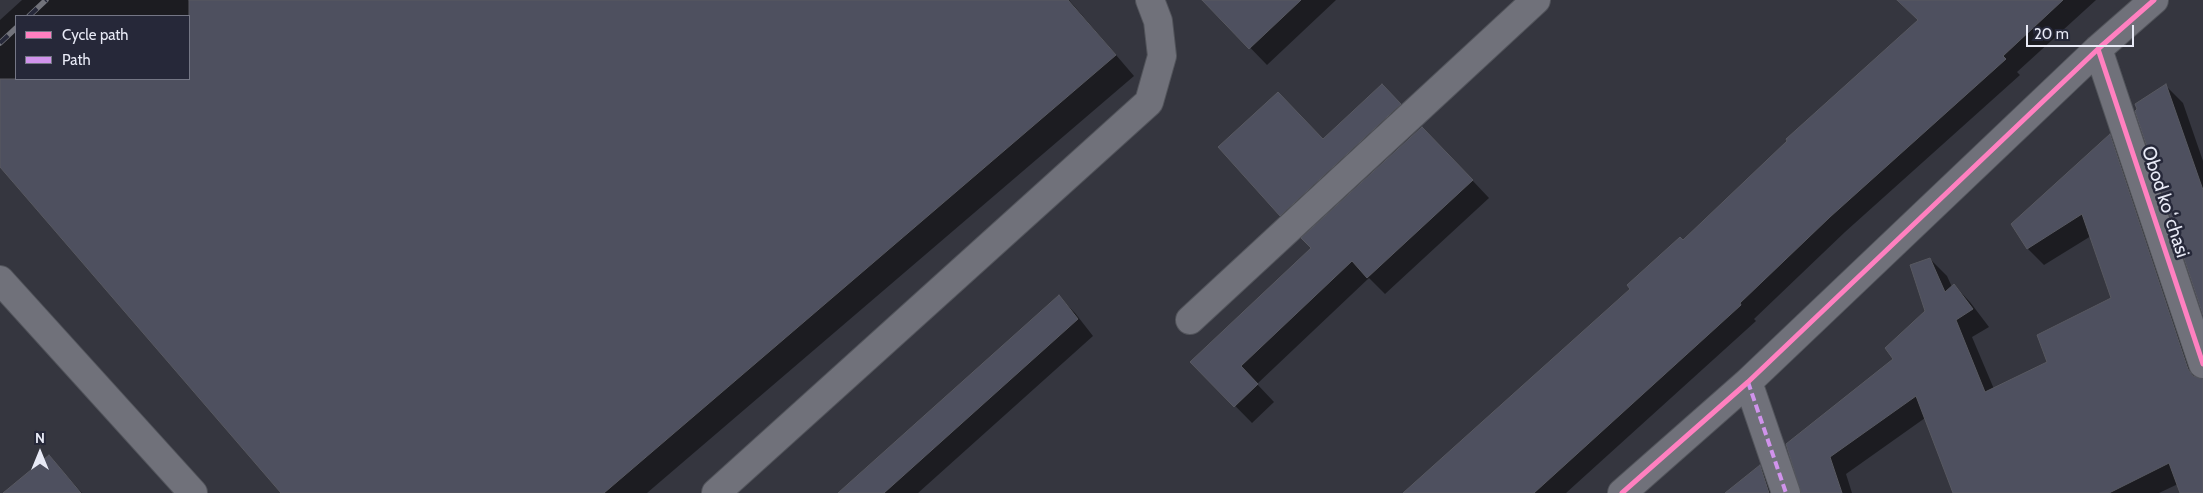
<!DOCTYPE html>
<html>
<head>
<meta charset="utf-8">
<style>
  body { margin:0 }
  #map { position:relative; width:2203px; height:493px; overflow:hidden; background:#35363f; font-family:Cabin,sans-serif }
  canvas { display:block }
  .legend { position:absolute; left:15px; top:15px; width:175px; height:65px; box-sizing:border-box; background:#262839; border:1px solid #747685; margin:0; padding:6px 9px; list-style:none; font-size:15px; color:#e8eaf6 }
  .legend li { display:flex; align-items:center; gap:10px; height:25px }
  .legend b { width:25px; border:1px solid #747685 }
  .north { position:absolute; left:15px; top:428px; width:50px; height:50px; -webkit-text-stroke:4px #262839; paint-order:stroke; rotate:0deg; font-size:14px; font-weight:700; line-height:20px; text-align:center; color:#e8eaf6 }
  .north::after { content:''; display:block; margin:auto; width:18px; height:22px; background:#e8eaf6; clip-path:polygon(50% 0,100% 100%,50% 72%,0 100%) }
  .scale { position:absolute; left:2026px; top:25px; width:108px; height:22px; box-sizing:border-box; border:2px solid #e8eaf6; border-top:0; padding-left:6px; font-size:15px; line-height:18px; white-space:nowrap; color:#e8eaf6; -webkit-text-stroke:4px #262839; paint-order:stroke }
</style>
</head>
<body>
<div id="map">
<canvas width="2203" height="493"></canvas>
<ul class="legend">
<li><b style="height:6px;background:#ff80c0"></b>Cycle path</li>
<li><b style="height:6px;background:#d193ec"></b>Path</li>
</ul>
<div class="north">N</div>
<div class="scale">20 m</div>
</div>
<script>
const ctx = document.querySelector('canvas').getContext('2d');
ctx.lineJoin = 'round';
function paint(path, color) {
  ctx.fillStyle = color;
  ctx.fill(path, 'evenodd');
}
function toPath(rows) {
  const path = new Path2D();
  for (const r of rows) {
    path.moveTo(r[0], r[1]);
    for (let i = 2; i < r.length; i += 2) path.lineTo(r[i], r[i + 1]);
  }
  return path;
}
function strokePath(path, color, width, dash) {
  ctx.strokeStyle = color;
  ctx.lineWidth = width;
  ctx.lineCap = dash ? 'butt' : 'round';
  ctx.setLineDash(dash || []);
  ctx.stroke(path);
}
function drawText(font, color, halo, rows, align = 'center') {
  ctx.font = font + ' Cabin,sans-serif';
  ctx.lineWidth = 5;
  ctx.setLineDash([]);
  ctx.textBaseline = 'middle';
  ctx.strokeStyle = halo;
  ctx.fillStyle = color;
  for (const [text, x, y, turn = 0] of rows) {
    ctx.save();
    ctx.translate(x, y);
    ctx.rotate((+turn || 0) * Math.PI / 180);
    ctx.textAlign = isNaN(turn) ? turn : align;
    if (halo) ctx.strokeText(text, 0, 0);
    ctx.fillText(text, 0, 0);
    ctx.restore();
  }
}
const shadow = toPath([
  [22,0,1069,0,1134,76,647,493,283,493,0,165,0,20],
  [16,16,189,16,189,79,16,79],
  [1204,0,1336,0,1267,65],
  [1897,0,2096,0,2017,72,2020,75,1845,232,1754,319,1756,321,1566,493,1405,493,1683,242,1919,20],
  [2166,86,2183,103,2203,161,2203,311],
  [1396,99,1413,118,1294,228,1281,215,1324,141],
  [2110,136,2126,152,2203,380,2203,493,2181,493,2178,484,2159,493,1962,493,1925,418,1846,474,1852,493,1802,493,1926,312,1930,259,1947,276,1952,287,1954,285,1970,302,1989,327,1972,337,1994,389,2049,362,2112,299,2091,236,2044,265,2028,249],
  [1439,145,1489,198,1385,294,1369,278,1257,384,1274,402,1252,423,1192,362],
  [1059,297,1075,313,1093,336,918,493,840,493],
  [49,456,82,493,5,493],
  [1760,467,1776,483,1780,493,1732,493]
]);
const building = toPath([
  [189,0,1068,0,1116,55,604,493,281,493,0,167,0,79,189,79,189,0],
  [1202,0,1301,0,1249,49,1202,0],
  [1897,0,2063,0,2003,56,2006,59,1830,217,1740,303,1741,305,1534,493,1403,493,1630,289,1627,285,1680,237,1683,240,1787,141,1786,139,1918,20,1897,0],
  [1382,84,1401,104,1280,216,1218,147,1278,92,1323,139,1382,84],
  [2166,84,2203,190,2203,315,2135,111,2137,109,2135,104,2166,84],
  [1422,127,1473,180,1367,278,1352,261,1241,366,1258,384,1234,407,1190,362,1311,248,1301,238,1422,127],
  [2110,134,2188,369,2193,376,2203,379,2203,493,2180,493,2169,463,2109,493,1953,493,1916,396,1830,457,1842,493,1801,493,1786,444,1893,359,1885,348,1925,311,1910,265,1930,258,1945,292,1954,284,1973,309,1956,320,1985,392,2047,362,2037,335,2111,298,2082,214,2027,249,2011,224,2110,134],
  [1059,295,1078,319,884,493,838,493,1059,295],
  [49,455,81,493,3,493,49,455],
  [1760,465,1769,493,1725,493,1760,465]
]);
const minor = toPath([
  [2098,49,2203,364],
  [0,280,193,493],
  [1190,320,1536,0],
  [1748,382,1786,493],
  [716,493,1149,102,1162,56,1158,21,1150,0],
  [1622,493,1748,382,2098,49,2154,0]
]);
const rail = toPath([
  [29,16,46,0],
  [0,43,16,28]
]);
const quiet = toPath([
  [1748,382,1786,493]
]);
const cycleway = toPath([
  [2098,49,2203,364],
  [1622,493,1748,382,2098,49,2154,0]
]);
const streetNames = [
  ["Obod koʻchasi",2165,202,72]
];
paint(shadow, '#0007');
paint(building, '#4e505f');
strokePath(building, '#585961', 1);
strokePath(minor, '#52545b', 30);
strokePath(minor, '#70717a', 28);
strokePath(rail, '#72737b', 5.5);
strokePath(rail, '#262839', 4, [11]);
strokePath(quiet, '#d193ec', 4, [8, 4]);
strokePath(cycleway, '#ff80c0', 5);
drawText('19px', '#e8eaf6', '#262839', streetNames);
</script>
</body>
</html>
